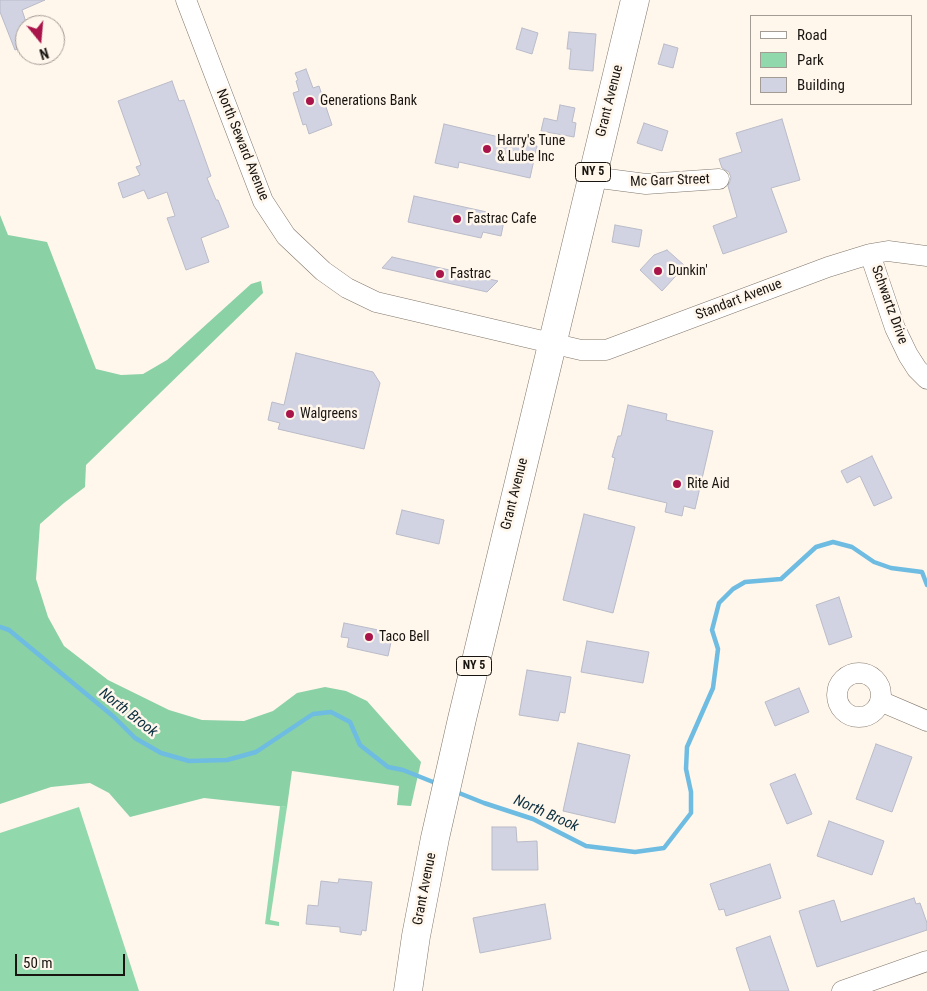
<!DOCTYPE html>
<html>
<head>
<meta charset="utf-8">
<style>
  body { margin:0 }
  #map { position:relative; width:927px; height:991px; overflow:hidden; background:#fff6ec; font-family:"Roboto Condensed",sans-serif }
  canvas { display:block }
  .legend { position:absolute; left:750px; top:15px; width:162px; height:90px; box-sizing:border-box; background:#fff6ec; border:1px solid #a39c94; margin:0; padding:6px 9px; list-style:none; font-size:15px; color:#181410 }
  .legend li { display:flex; align-items:center; gap:10px; height:25px }
  .legend b { width:25px; border:1px solid #a39c94 }
  .north { position:absolute; left:15px; top:15px; width:50px; height:50px; box-sizing:border-box; background:#fff6ec; border:1px solid #a39c94; border-radius:50%; rotate:163deg; font-size:14px; font-weight:700; line-height:20px; text-align:center; color:#181410 }
  .north::after { content:''; display:block; margin:auto; width:18px; height:22px; background:#a9154a; clip-path:polygon(50% 0,100% 100%,50% 72%,0 100%) }
  .scale { position:absolute; left:15px; top:954px; width:110px; height:22px; box-sizing:border-box; border:2px solid #181410; border-top:0; padding-left:6px; font-size:15px; line-height:18px; white-space:nowrap; color:#181410; -webkit-text-stroke:4px #fff6ec; paint-order:stroke }
</style>
</head>
<body>
<div id="map">
<canvas width="927" height="991"></canvas>
<ul class="legend">
<li><b style="height:6px;background:#fff"></b>Road</li>
<li><b style="height:14px;background:#91d8ad"></b>Park</li>
<li><b style="height:14px;background:#d1d3e2"></b>Building</li>
</ul>
<div class="north">N</div>
<div class="scale">50 m</div>
</div>
<script>
const ctx = document.querySelector('canvas').getContext('2d');
ctx.lineJoin = 'round';
function paint(path, color) {
  ctx.fillStyle = color;
  ctx.fill(path, 'evenodd');
}
function toPath(rows) {
  const path = new Path2D();
  for (const r of rows) {
    if (r.length === 3) {
      path.moveTo(r[0] + r[2], r[1]);
      path.arc(r[0], r[1], r[2], 0, 2 * Math.PI);
      continue;
    }
    path.moveTo(r[0], r[1]);
    for (let i = 2; i < r.length; i += 2) path.lineTo(r[i], r[i + 1]);
  }
  return path;
}
function strokePath(path, color, width, dash) {
  ctx.strokeStyle = color;
  ctx.lineWidth = width;
  ctx.lineCap = dash ? 'butt' : 'round';
  ctx.setLineDash(dash || []);
  ctx.stroke(path);
}
function drawText(font, color, halo, rows, align = 'center') {
  ctx.font = font + ' "Roboto Condensed",sans-serif';
  ctx.lineWidth = 5;
  ctx.setLineDash([]);
  ctx.textBaseline = 'middle';
  ctx.strokeStyle = halo;
  ctx.fillStyle = color;
  for (const [text, x, y, turn = 0] of rows) {
    ctx.save();
    ctx.translate(x, y);
    ctx.rotate((+turn || 0) * Math.PI / 180);
    ctx.textAlign = isNaN(turn) ? turn : align;
    if (halo) ctx.strokeText(text, 0, 0);
    ctx.fillText(text, 0, 0);
    ctx.restore();
  }
}
const green = toPath([
  [280,806,287,807,270,920,279,922,279,926,265,924],
  [79,807,139,991,0,991,0,833]
]);
const forest = toPath([
  [0,215,8,235,47,242,96,369,121,375,143,374,167,360,251,284,261,281,263,293,86,465,85,487,64,503,40,524,36,579,48,617,64,646,108,680,169,710,202,720,244,721,273,711,297,693,325,687,346,691,367,701,421,762,411,806,397,805,399,786,292,771,287,807,204,798,130,817,109,793,90,783,51,787,0,804]
]);
const stream = toPath([
  [0,627,9,630,114,717,135,738,161,753,189,761,227,760,256,752,313,714,331,712,350,722,360,745,388,767,403,770,438,784],
  [454,791,484,803,533,819,586,846,635,852,664,848,691,813,691,792,686,769,687,747,713,688,718,649,712,630,719,603,733,589,745,582,781,579,816,547,833,542,852,547,874,562,891,568,922,572,927,585]
]);
const building = toPath([
  [0,0,45,0,22,10,25,19,25,46,15,50,0,12,0,0],
  [522,28,538,33,532,54,516,49,522,28],
  [569,32,596,34,593,71,569,69,571,49,567,49,569,32],
  [664,44,678,48,673,68,658,64,664,44],
  [306,69,313,88,319,86,332,125,309,134,306,124,303,125,293,93,299,91,296,81,298,80,295,73,306,69],
  [172,81,179,101,184,100,211,176,207,178,216,200,218,200,229,227,201,238,209,262,186,270,167,218,175,216,167,192,148,199,144,190,123,198,118,183,140,175,136,167,141,165,118,101,172,81],
  [560,105,575,108,572,122,576,123,574,137,541,131,544,118,557,121,560,105],
  [782,119,800,180,771,188,787,232,723,254,713,226,737,217,728,186,731,178,729,172,722,168,719,159,742,152,736,133,782,119],
  [644,123,668,131,662,151,637,143,644,123],
  [444,124,537,146,530,178,459,162,458,168,435,163,444,124],
  [414,196,505,216,501,236,483,232,481,238,408,222,414,196],
  [615,225,642,230,639,247,612,242,615,225],
  [667,250,685,266,662,291,640,270,654,255,667,250],
  [392,257,498,281,487,292,382,268,392,257],
  [296,353,373,372,380,383,364,449,278,429,280,423,268,420,272,402,284,405,296,353],
  [628,405,667,414,666,420,713,431,695,509,684,506,682,516,665,512,667,503,608,489,615,458,612,457,618,436,621,436,628,405],
  [872,456,892,498,874,506,860,476,847,483,841,471,872,456],
  [402,510,444,520,439,544,396,534,402,510],
  [584,514,635,527,613,613,563,600,584,514],
  [839,597,852,637,829,645,816,605,839,597],
  [344,623,393,633,388,656,347,647,349,638,341,637,344,623],
  [587,641,649,652,643,683,581,672,587,641],
  [527,670,571,677,565,713,560,712,558,721,519,715,527,670],
  [799,688,809,712,775,726,765,702,799,688],
  [578,743,630,755,615,823,563,811,578,743],
  [876,744,912,757,892,812,856,799,876,744],
  [795,774,812,814,787,824,770,784,795,774],
  [829,821,884,841,872,875,817,856,829,821],
  [492,827,516,827,517,842,537,841,538,870,492,870,492,827],
  [770,864,781,898,726,916,724,909,719,910,710,884,770,864],
  [339,879,372,882,366,931,362,930,361,935,340,932,340,927,306,924,308,905,318,906,321,881,338,883,339,879],
  [914,898,916,904,920,903,927,923,927,930,817,967,799,911,834,900,841,922,914,898],
  [545,904,551,939,480,953,473,918,545,904],
  [770,936,789,991,750,991,736,948,770,936]
]);
const minor = toPath([
  [186,0,263,201,286,236,323,271,347,288,376,302,581,350,606,350,828,267,870,254,888,251,927,256],
  [592,177,646,184,719,179],
  [870,254,895,328,908,355,917,369,927,379],
  [859,695,22],
  [880,701,927,721],
  [842,991,927,961]
]);
const highway = toPath([
  [408,991,416,936,435,838,462,719,635,0]
]);
const markers = [
  [310,101,5,"#a9154a"],
  [487,149,5,"#a9154a"],
  [457,219,5,"#a9154a"],
  [658,271,5,"#a9154a"],
  [440,274,5,"#a9154a"],
  [290,414,5,"#a9154a"],
  [677,484,5,"#a9154a"],
  [369,637,5,"#a9154a"]
];
const shields = [
  [593,172,35],
  [474,666,35]
];
const shieldNames = [
  ["NY 5",593,172],
  ["NY 5",474,666]
];
const poiNames = [
  ["Generations Bank",320,101],
  ["Harry's Tune",497,141],
  ["& Lube Inc",497,157],
  ["Fastrac Cafe",467,219],
  ["Dunkin'",668,271],
  ["Fastrac",450,274],
  ["Walgreens",300,414],
  ["Rite Aid",687,484],
  ["Taco Bell",379,637]
];
const streetNames = [
  ["Grant Avenue",610,101,-76],
  ["North Seward Avenue",242,145,68],
  ["Mc Garr Street",670,181,-2],
  ["Standart Avenue",739,300,-21],
  ["Schwartz Drive",889,305,70],
  ["Grant Avenue",515,494,-76],
  ["Grant Avenue",425,889,-79]
];
const waterNames = [
  ["North Brook",128,713,38],
  ["North Brook",546,814,24]
];
paint(green, '#91d8ad');
paint(forest, '#8ad1a6');
strokePath(stream, '#6ebce2', 4.5);
paint(building, '#d1d3e2');
strokePath(building, '#b9bbc9', 1);
strokePath(minor, '#80776b', 21);
strokePath(highway, '#80776b', 29);
strokePath(minor, '#fff', 20);
strokePath(highway, '#fff', 28);
for (const [x, y, r, color] of markers) {
  const dot = new Path2D();
  dot.arc(x, y, r, 0, 2 * Math.PI);
  ctx.fillStyle = color;
  ctx.fill(dot);
  strokePath(dot, '#fff6ec', 2);
}
for (const [x, y, w] of shields) {
  const box = new Path2D();
  box.roundRect(x - w / 2, y - 9.5, w, 19, 4);
  ctx.fillStyle = '#fff6ec';
  ctx.fill(box);
  strokePath(box, '#181410', 1);
}
drawText('bold 12px', '#181410', null, shieldNames);
drawText('14px', '#181410', '#fff6ec', poiNames, 'left');
drawText('14px', '#181410', '#fff6ec', streetNames);
drawText('italic 15px', '#0c3040', '#fff6ec', waterNames);
</script>
</body>
</html>
